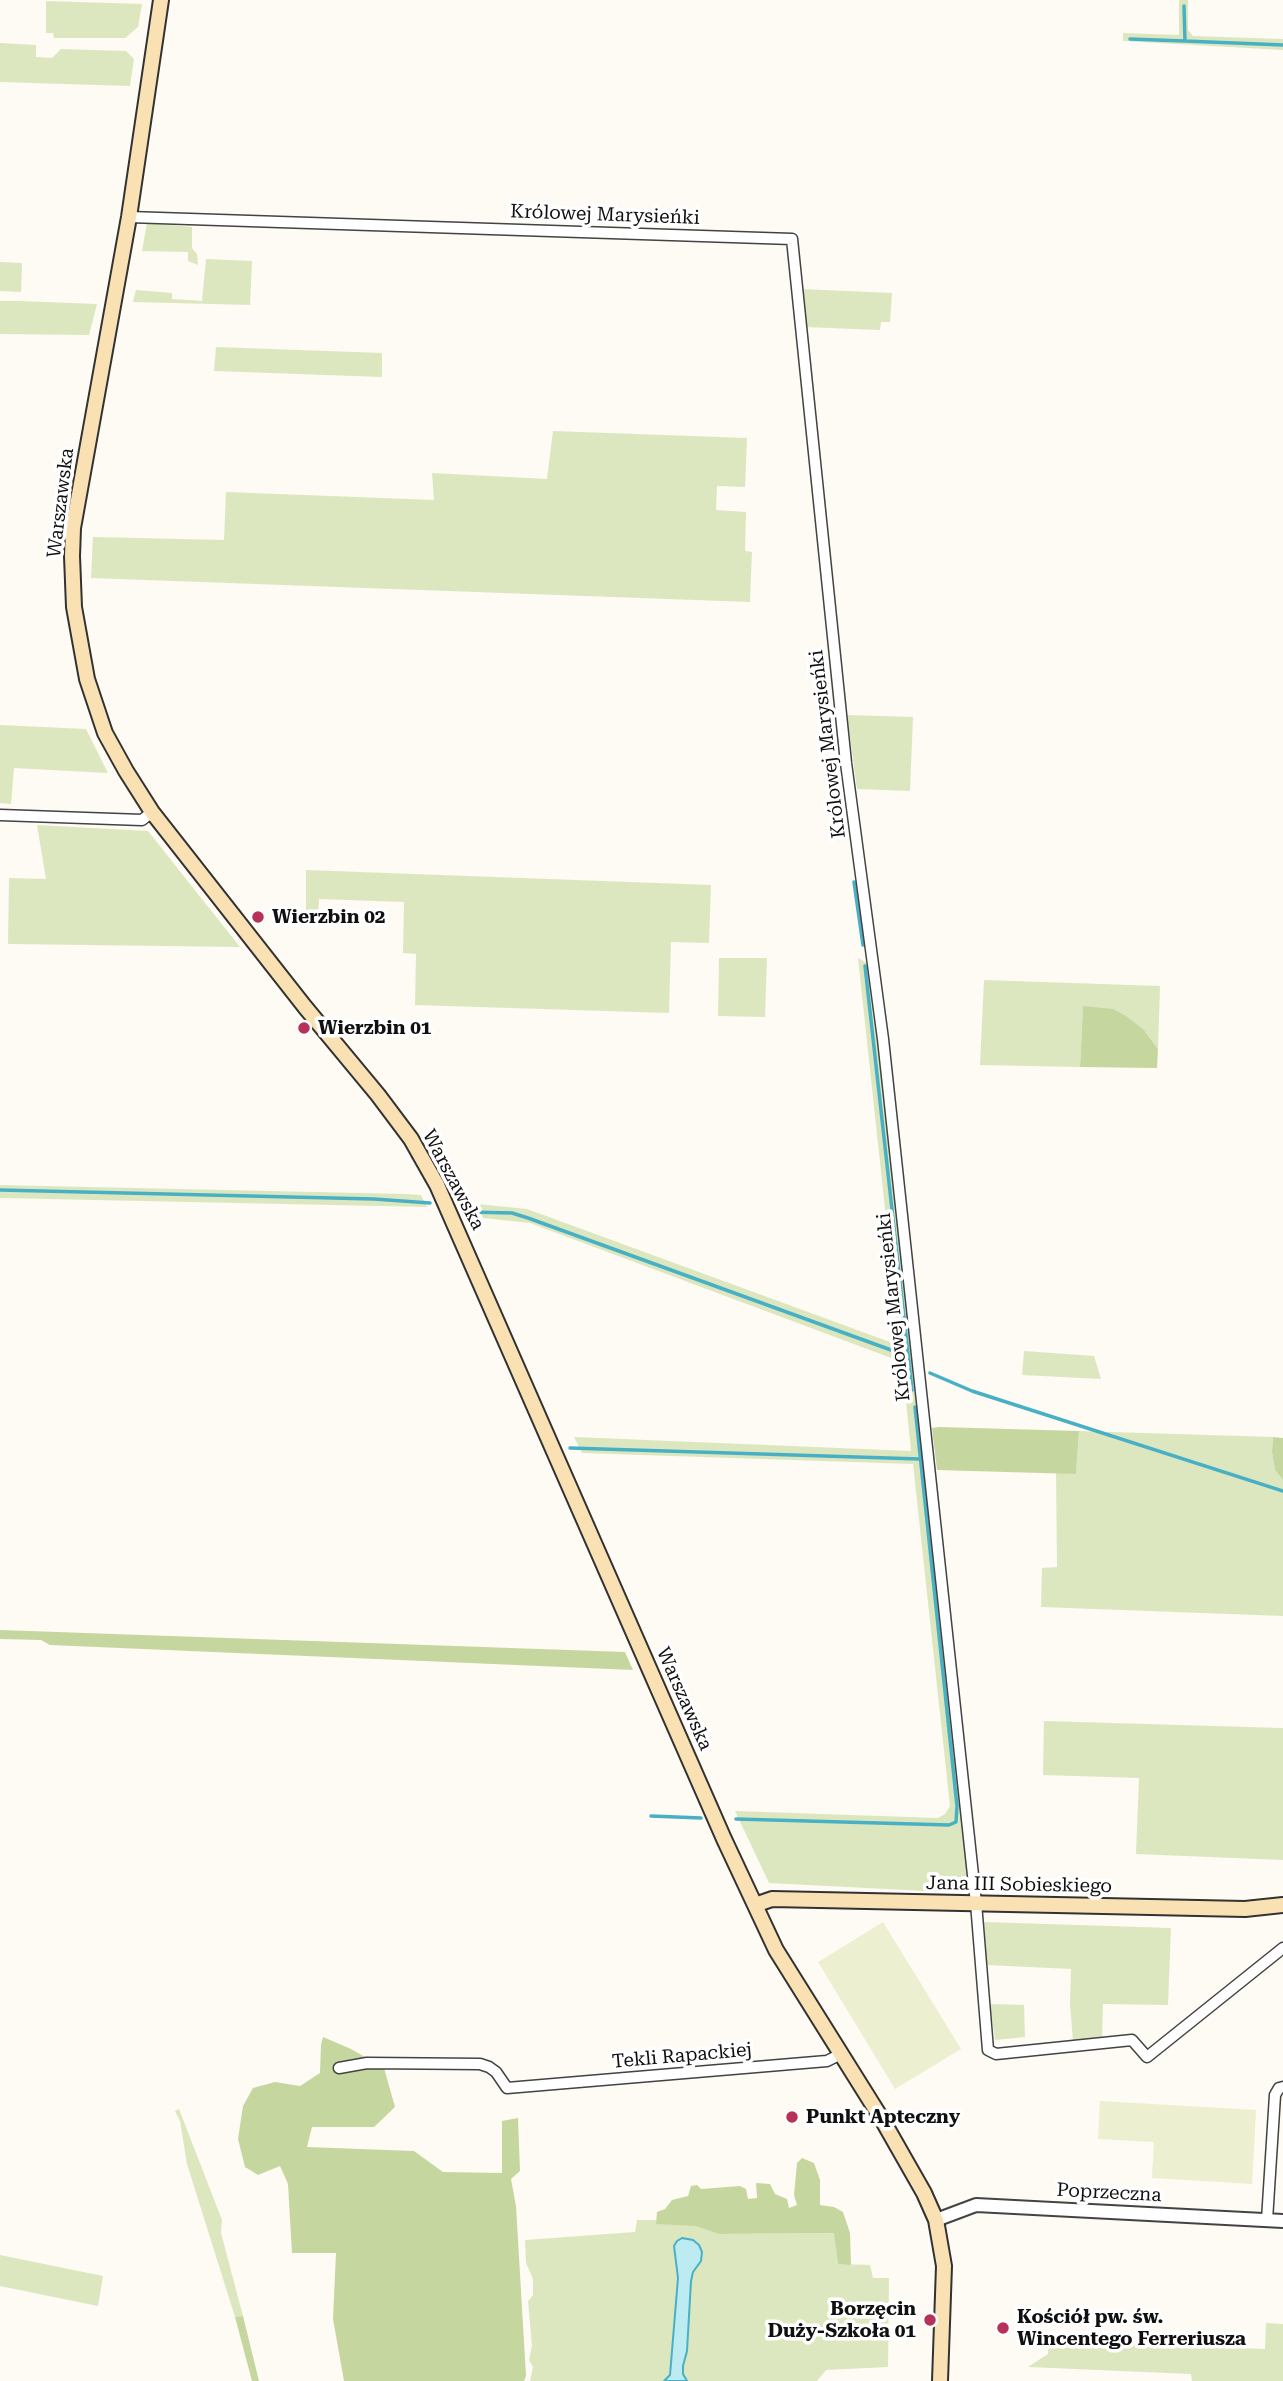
<!DOCTYPE html>
<html>
<head>
<meta charset="utf-8">
<style>
  body { margin:0 }
  canvas { display:block; background:#fefaf4 }
</style>
</head>
<body>
<canvas width="1283" height="2381"></canvas>
<script>
const ctx = document.querySelector('canvas').getContext('2d');
ctx.lineJoin = 'round';
function paint(path, color) {
  ctx.fillStyle = color;
  ctx.fill(path, 'evenodd');
}
function toPath(rows) {
  const path = new Path2D();
  for (const r of rows) {
    path.moveTo(r[0], r[1]);
    for (let i = 2; i < r.length; i += 2) path.lineTo(r[i], r[i + 1]);
  }
  return path;
}
function strokePath(path, color, width, dash) {
  ctx.strokeStyle = color;
  ctx.lineWidth = width;
  ctx.lineCap = dash ? 'butt' : 'round';
  ctx.setLineDash(dash || []);
  ctx.stroke(path);
}
function drawText(font, color, halo, rows, align = 'center') {
  ctx.font = font + ' "Roboto Serif",serif';
  ctx.lineWidth = 7;
  ctx.setLineDash([]);
  ctx.textBaseline = 'middle';
  ctx.strokeStyle = halo;
  ctx.fillStyle = color;
  for (const [text, x, y, turn = 0] of rows) {
    ctx.save();
    ctx.translate(x, y);
    ctx.rotate((+turn || 0) * Math.PI / 180);
    ctx.textAlign = isNaN(turn) ? turn : align;
    if (halo) ctx.strokeText(text, 0, 0);
    ctx.fillText(text, 0, 0);
    ctx.restore();
  }
}
const green = toPath([
  [1179,0,1188,0,1188,30,1193,36,1283,39,1283,50,1123,41,1123,33,1179,35],
  [46,1,142,4,138,27,125,38,54,38,53,33,46,33],
  [0,43,36,45,36,57,52,58,61,49,126,51,134,59,130,86,0,82],
  [147,223,192,227,192,248,197,254,198,265,188,261,188,252,142,251],
  [206,259,252,261,250,305,133,302,136,290,172,293,172,299,202,301],
  [0,262,22,263,21,292,0,291],
  [801,289,892,293,890,322,881,322,880,330,805,327],
  [0,301,20,301,97,304,89,335,0,334],
  [216,347,382,353,382,377,214,371],
  [553,431,747,438,745,487,717,486,716,510,746,512,745,551,752,552,750,602,91,578,93,537,224,540,226,492,434,500,432,473,547,479],
  [847,715,913,717,910,791,857,789],
  [0,725,86,729,108,773,14,768,11,804,0,803],
  [37,825,148,831,240,947,8,944,9,878,46,879],
  [306,870,711,885,709,943,671,942,669,1013,415,1005,416,954,403,953,404,902,319,899,318,913,306,912],
  [719,958,767,958,765,1017,718,1016],
  [858,958,869,964,875,1003,969,1883,969,1888,964,1893,769,1883,735,1811,938,1818,945,1814,950,1806,913,1464,582,1453,574,1437,911,1451,902,1362,530,1223,483,1218,477,1204,527,1209,890,1342,900,1348],
  [984,980,1160,986,1158,1049,1144,1030,1083,1006,1080,1067,980,1065],
  [0,1185,404,1194,421,1195,427,1207,0,1198],
  [1024,1351,1094,1356,1101,1379,1022,1375],
  [1079,1431,1273,1437,1272,1452,1275,1470,1283,1480,1283,1616,1041,1607,1042,1568,1057,1567,1056,1473,1076,1473],
  [1044,1721,1283,1728,1283,1860,1136,1854,1139,1778,1043,1775],
  [984,1922,1171,1928,1168,2005,1103,2004,1102,2037,1073,2041,1070,2004,1071,1969,986,1965],
  [990,2004,1024,2005,1025,2037,995,2040],
  [179,2109,222,2220,221,2233,243,2316,235,2317,187,2164,180,2121,175,2111],
  [637,2220,708,2220,719,2234,835,2233,838,2264,870,2265,873,2278,889,2278,888,2367,826,2370,817,2381,530,2381,533,2367,529,2360,532,2346,528,2301,533,2295,533,2279,526,2263,525,2240,635,2232],
  [0,2255,103,2276,98,2306,0,2286],
  [1266,2323,1283,2324,1283,2381,1192,2381,1191,2374,1028,2367,1048,2354,1049,2340,1265,2349]
]);
const forest = toPath([
  [1083,1006,1113,1009,1126,1016,1144,1030,1158,1049,1157,1068,1080,1067],
  [939,1427,1079,1431,1076,1474,937,1470,932,1428],
  [1273,1437,1283,1438,1283,1480,1275,1470,1272,1452],
  [0,1630,625,1652,633,1670,50,1645,41,1640,0,1639],
  [323,2037,351,2049,384,2068,395,2107,374,2127,312,2127,307,2147,414,2151,443,2172,502,2173,502,2121,518,2118,520,2171,511,2179,516,2206,526,2376,524,2381,344,2381,333,2319,336,2253,292,2253,288,2184,280,2166,258,2175,245,2167,238,2139,243,2106,253,2088,275,2082,300,2086,320,2073,321,2045],
  [802,2158,814,2163,820,2180,820,2205,834,2207,843,2212,850,2233,851,2265,838,2264,834,2233,719,2234,696,2226,656,2224,657,2212,665,2209,672,2200,688,2196,691,2186,697,2185,701,2189,740,2186,746,2189,748,2199,757,2198,756,2183,770,2184,775,2194,787,2199,789,2208,797,2205,794,2195,797,2163],
  [243,2316,259,2381,252,2381,235,2317]
]);
const pitch = toPath([
  [883,1922,961,2049,895,2089,818,1962],
  [1100,2101,1256,2110,1252,2184,1152,2178,1154,2142,1098,2139]
]);
const water = toPath([
  [682,2238,693,2240,699,2245,702,2252,701,2261,693,2272,691,2281,687,2351,683,2366,683,2374,687,2381,664,2381,670,2375,678,2278,674,2246,677,2241,682,2238]
]);
const stream = toPath([
  [1184,6,1185,41,1283,45],
  [1130,39,1184,41],
  [854,882,863,945],
  [865,966,912,1390],
  [0,1190,374,1199,430,1203],
  [468,1212,512,1213,528,1218,891,1350,909,1361],
  [930,1373,972,1391,1283,1491],
  [570,1448,920,1459],
  [651,1816,701,1818],
  [736,1819,949,1825,956,1822,957,1806,915,1407]
]);
const minor = toPath([
  [129,217,792,239,846,763,883,1039,976,1903,988,2050,996,2054,1132,2040,1147,2057,1283,1948],
  [0,815,142,820,152,812],
  [339,2068,367,2063,480,2064,489,2067,496,2072,507,2088,827,2061,841,2054],
  [1267,2220,1275,2095,1279,2088,1283,2087]
]);
const tertiary = toPath([
  [936,2220,976,2205,1283,2221]
]);
const secondary = toPath([
  [161,0,129,217,73,528,72,556,74,607,87,679,105,733,126,771,152,812,305,1007,378,1095,411,1139,437,1185,724,1839,776,1950,883,2121,924,2193,936,2220,944,2266,940,2381],
  [755,1905,772,1899,1245,1909,1283,1905]
]);
const markers = [
  [258,917,7,"#b63258"],
  [304,1028,7,"#b63258"],
  [792,2117,7,"#b63258"],
  [930,2320,7,"#b63258"],
  [1003,2328,7,"#b63258"]
];
const streetNames = [
  ["Królowej Marysieńki",605,215,2],
  ["Warszawska",61,503,-83],
  ["Królowej Marysieńki",828,744,-97],
  ["Warszawska",453,1180,62],
  ["Królowej Marysieńki",894,1307,-96],
  ["Warszawska",684,1699,66],
  ["Jana III Sobieskiego",1019,1885,1],
  ["Tekli Rapackiej",682,2056,-5],
  ["Poprzeczna",1109,2193,3]
];
const poiNames = [
  ["Wierzbin 02",272,917],
  ["Wierzbin 01",318,1028],
  ["Punkt Apteczny",806,2117],
  ["Borzęcin",916,2309,"right"],
  ["Duży-Szkoła 01",916,2331,"right"],
  ["Kościół pw. św.",1017,2317],
  ["Wincentego Ferreriusza",1017,2339]
];
paint(green, '#dde7bf');
paint(forest, '#c5d79f');
paint(pitch, '#ecefd0');
paint(water, '#bcebf2');
strokePath(water, '#48b0c4', 2);
strokePath(stream, '#48b0c4', 3.5);
strokePath(minor, '#434343', 13);
strokePath(tertiary, '#434343', 16);
strokePath(secondary, '#323232', 18);
strokePath(minor, '#fff', 10);
strokePath(tertiary, '#fff', 12);
strokePath(secondary, '#f9e1b4', 14);
for (const [x, y, r, color] of markers) {
  const dot = new Path2D();
  dot.arc(x, y, r, 0, 2 * Math.PI);
  ctx.fillStyle = color;
  ctx.fill(dot);
  strokePath(dot, '#fff', 2.5);
}
drawText('19px', '#101010', '#fff', streetNames);
drawText('bold 19px', '#101010', '#fff', poiNames, 'left');
</script>
</body>
</html>
